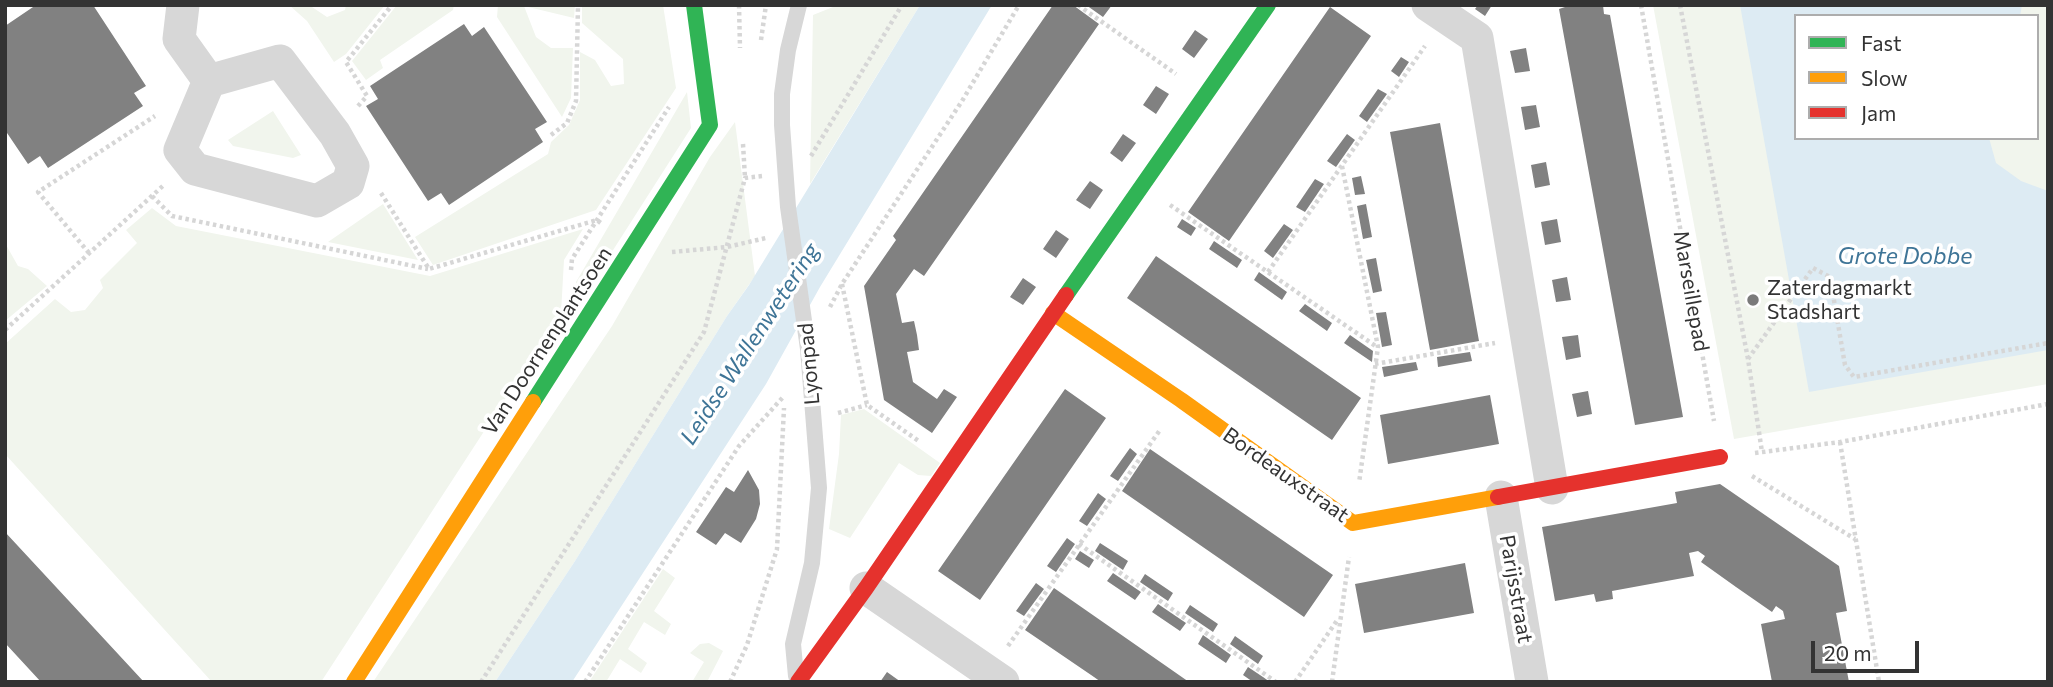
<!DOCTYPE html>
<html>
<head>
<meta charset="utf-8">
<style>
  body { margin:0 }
  #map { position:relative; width:2053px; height:687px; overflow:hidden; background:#fff; font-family:Commissioner,sans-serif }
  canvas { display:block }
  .frame { position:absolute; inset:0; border:7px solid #333; pointer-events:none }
  .legend { position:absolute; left:1794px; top:14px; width:245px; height:126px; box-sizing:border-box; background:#fff; border:2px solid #adadad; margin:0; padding:9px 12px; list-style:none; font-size:21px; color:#333 }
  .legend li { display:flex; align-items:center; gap:14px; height:35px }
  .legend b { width:35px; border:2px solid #adadad }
  .scale { position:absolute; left:1811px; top:641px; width:108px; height:32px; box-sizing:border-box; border:4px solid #333; border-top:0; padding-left:9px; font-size:21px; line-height:24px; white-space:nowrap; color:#333; -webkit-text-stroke:5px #fff; paint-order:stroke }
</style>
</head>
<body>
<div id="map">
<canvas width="2053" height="687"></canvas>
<div class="frame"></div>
<ul class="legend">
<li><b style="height:9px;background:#30b455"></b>Fast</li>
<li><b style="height:9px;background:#ff9f0a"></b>Slow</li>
<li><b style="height:9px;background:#e5322d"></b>Jam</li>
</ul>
<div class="scale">20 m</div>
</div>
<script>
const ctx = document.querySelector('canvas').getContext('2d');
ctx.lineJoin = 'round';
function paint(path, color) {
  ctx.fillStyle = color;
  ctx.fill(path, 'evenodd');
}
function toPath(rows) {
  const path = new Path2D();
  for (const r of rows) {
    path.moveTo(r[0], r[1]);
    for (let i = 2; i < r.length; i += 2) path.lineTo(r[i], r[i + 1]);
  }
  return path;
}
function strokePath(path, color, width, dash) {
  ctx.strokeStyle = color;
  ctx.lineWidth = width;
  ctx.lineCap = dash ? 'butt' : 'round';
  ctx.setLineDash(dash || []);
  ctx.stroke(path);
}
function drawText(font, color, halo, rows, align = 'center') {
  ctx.font = font + ' Commissioner,sans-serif';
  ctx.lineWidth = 7;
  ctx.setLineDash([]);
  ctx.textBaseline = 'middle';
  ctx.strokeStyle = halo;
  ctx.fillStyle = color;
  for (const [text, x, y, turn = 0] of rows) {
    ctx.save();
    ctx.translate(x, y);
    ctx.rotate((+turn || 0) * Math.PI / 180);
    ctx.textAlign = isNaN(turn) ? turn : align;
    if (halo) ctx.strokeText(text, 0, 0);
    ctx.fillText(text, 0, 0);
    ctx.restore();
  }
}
const green = toPath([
  [289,5,309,5,327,17,345,10,346,5,385,5,346,54,334,62,307,21],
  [397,5,454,5,453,10,380,60,383,68,366,80,352,61],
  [498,5,575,5,574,18,524,6,536,37,551,48,573,48,571,98,562,117,497,17],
  [582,5,663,5,676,88,596,210,433,265,415,237,548,154,551,142,569,125,580,100,580,52,595,60,611,86,624,84,623,59,582,23],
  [838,5,920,5,810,184,813,15],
  [1653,5,2048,5,2048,384,1734,439],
  [1796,16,2037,16,2037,138,1796,138],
  [687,92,691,128,578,305,576,282],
  [273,111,301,155,293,158,233,146,228,140],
  [735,122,755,276,727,316,575,561,495,682,373,682,612,326,710,157],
  [383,204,418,260,328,242],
  [152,208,176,226,430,276,583,229,564,260,561,313,321,682,212,682,5,454,5,344,55,299,71,312,85,310,103,288,100,280,137,243,126,230],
  [5,243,18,266,28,269,47,286,5,321],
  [864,409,940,463,931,476,918,475,899,463,850,538,829,529,839,454,841,415],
  [663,569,675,578,654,611,671,624,665,635,644,622,628,649,647,663,641,673,620,659,606,682,589,682],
  [709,643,723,651,707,682,692,682,704,662,690,653,700,644]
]);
const water = toPath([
  [920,5,992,5,820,287,766,384,572,682,495,682,575,561,727,316,749,285],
  [1740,5,2022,5,2020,16,1796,16,1796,138,1989,138,1996,163,2021,181,2048,191,2048,350,1809,392]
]);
const building = toPath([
  [36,5,93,5,146,86,134,93,143,106,48,168,40,156,28,164,5,130,5,26],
  [1053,5,1073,5,1099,24,924,276,914,269,896,294,902,323,914,321,917,335,919,350,907,352,913,382,937,399,944,389,957,397,932,433,884,400,864,286,896,240,893,236],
  [1086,5,1112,5,1103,17],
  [1478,5,1492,5,1485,16,1475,9],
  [1571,5,1603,5,1604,14,1610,15,1683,417,1635,425,1559,9],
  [1330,7,1371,36,1229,241,1188,212],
  [464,24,472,36,484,27,547,122,535,129,543,142,449,205,441,193,428,201,366,106,378,99,370,86],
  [1195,30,1208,39,1194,58,1182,49],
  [1526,48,1530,71,1515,73,1510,51],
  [1401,57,1409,62,1399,77,1391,71],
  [1156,86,1169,94,1156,114,1143,105],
  [1378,89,1387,94,1367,122,1359,116],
  [1536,105,1540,127,1525,130,1521,107],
  [1440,123,1479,341,1430,350,1390,132],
  [1123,134,1136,143,1122,162,1110,153],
  [1347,134,1355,140,1336,167,1327,161],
  [1546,162,1550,185,1535,188,1531,165],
  [1361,176,1365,194,1355,195,1352,178],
  [1315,179,1324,184,1305,212,1296,207],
  [1090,181,1103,190,1090,209,1076,200],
  [1366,204,1372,237,1363,239,1357,206],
  [1182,219,1196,228,1191,236,1177,227],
  [1557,219,1561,242,1545,245,1541,222],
  [1284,224,1293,230,1273,258,1264,251],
  [1056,230,1069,239,1056,258,1043,249],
  [1214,241,1242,260,1237,268,1209,249],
  [1156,256,1361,398,1332,440,1127,298],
  [1376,258,1382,291,1373,293,1366,260],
  [1259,272,1287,292,1282,300,1254,280],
  [1567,277,1571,300,1556,302,1552,280],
  [1023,278,1036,287,1023,305,1010,297],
  [1305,304,1332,323,1327,331,1299,311],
  [1386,312,1392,345,1382,347,1376,313],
  [1350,335,1373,351,1372,362,1344,343],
  [1578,335,1581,357,1566,360,1562,337],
  [1470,352,1472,361,1438,367,1437,357],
  [1416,362,1418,370,1384,377,1382,367],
  [1065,389,1106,418,980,600,938,571],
  [1588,391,1592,414,1577,417,1572,394],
  [1490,395,1499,444,1388,464,1380,415],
  [1130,448,1137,454,1118,481,1110,476],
  [1150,449,1333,575,1304,617,1122,491],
  [748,470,759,490,760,504,756,519,741,543,725,533,716,545,696,532,726,487,734,492],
  [1720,484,1839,566,1847,611,1836,613,1849,682,1772,682,1761,624,1785,619,1783,611,1776,606,1772,612,1736,587,1701,562,1705,556,1698,551,1689,553,1694,576,1612,591,1613,599,1596,602,1594,594,1555,601,1542,527,1677,503,1675,492],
  [1098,493,1106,499,1087,526,1079,521],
  [5,532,69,601,144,682,41,682,5,643],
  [1067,538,1075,544,1056,572,1047,566],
  [1100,543,1128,561,1123,570,1095,551],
  [1080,551,1094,560,1089,568,1075,559],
  [1465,563,1474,613,1364,633,1355,584],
  [1113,573,1141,592,1135,600,1107,581],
  [1145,574,1173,593,1168,601,1140,582],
  [1036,583,1044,589,1024,616,1016,611],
  [1054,588,1123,636,1189,682,1101,682,1094,677,1025,630],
  [1158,604,1186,623,1180,631,1152,612],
  [1190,605,1218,624,1213,632,1185,613],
  [1203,635,1231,655,1226,663,1198,644],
  [1235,636,1263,656,1258,664,1230,644],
  [1248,667,1263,677,1270,682,1253,682,1243,675],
  [887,672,901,682,880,682]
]);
const path = toPath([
  [739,5,740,48],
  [1078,5,1176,74],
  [1641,5,1714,421],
  [1680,5,1748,359,1762,452],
  [761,40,766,5],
  [358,106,367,96,346,62,392,5],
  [551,135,567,123,576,101,578,5],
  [743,144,745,178],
  [811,156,902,5],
  [1342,166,1378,347,1359,483],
  [381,193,429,269,597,220,602,224],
  [152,196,172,216,428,269],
  [1170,205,1377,347],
  [672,252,727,247,766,238],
  [89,253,38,192,155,116],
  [571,270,572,259,669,107],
  [1268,272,1425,46],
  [842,284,867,405,920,442],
  [830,307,842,284,962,101,1019,5],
  [5,330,165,184],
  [1748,359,1813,268,1830,277,1845,365,1854,377,2048,343],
  [1375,364,1495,343],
  [838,413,867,405],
  [1840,442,1879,682],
  [1755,453,1840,442,2048,404],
  [1752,476,1855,539],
  [1079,544,1276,682],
  [1008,646,1160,430],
  [481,682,704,332,745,178,762,176],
  [585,682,739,446,784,396],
  [730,682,747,645,777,549,784,408],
  [1295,682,1338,619],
  [1332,682,1349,557]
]);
const lane = toPath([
  [796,676,793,644,812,563,819,488,808,349,788,207,782,125,782,94,788,50,799,5]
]);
const street = toPath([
  [183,5,179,39,209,81],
  [1428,5,1477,38,1552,488],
  [280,61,335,134,353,166,348,183,317,201,195,169,180,150,209,81,280,61],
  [1501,497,1532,682],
  [866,588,1003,682]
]);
const fast = toPath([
  [1066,295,1268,5],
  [533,402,710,125,694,5]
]);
const slow = toPath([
  [1053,313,1181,400,1353,523,1498,497],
  [354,682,533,402]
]);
const jam = toPath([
  [1498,497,1720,457],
  [798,682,866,588,1066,295]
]);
const markers = [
  [1753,300,7,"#7a7a7a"]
];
const poiNames = [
  ["Zaterdagmarkt",1767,288],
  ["Stadshart",1767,312]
];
const streetNames = [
  ["Marseillepad",1691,291,80],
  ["Van Doornenplantsoen",547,341,-57],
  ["Lyonpad",809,364,-95],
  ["Bordeauxstraat",1286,475,35],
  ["Parijsstraat",1516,589,80]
];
const waterNames = [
  ["Grote Dobbe",1905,256],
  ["Leidse Wallenwetering",750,344,-57]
];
paint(green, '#f1f5ed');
paint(water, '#ddebf3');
paint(building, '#818181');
strokePath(path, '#d6d6d6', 4.5, [3.5, 3.5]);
strokePath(lane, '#d7d7d7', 16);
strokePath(street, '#d7d7d7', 33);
strokePath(fast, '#30b455', 16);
strokePath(slow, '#ff9f0a', 16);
strokePath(jam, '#e5322d', 16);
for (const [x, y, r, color] of markers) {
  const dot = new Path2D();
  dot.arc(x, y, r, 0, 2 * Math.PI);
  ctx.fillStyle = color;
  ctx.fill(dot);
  strokePath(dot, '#fff', 2.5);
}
drawText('21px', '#333', '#fff', poiNames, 'left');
drawText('21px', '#333', '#fff', streetNames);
drawText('italic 23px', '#3f7597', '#fff', waterNames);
</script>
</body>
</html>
